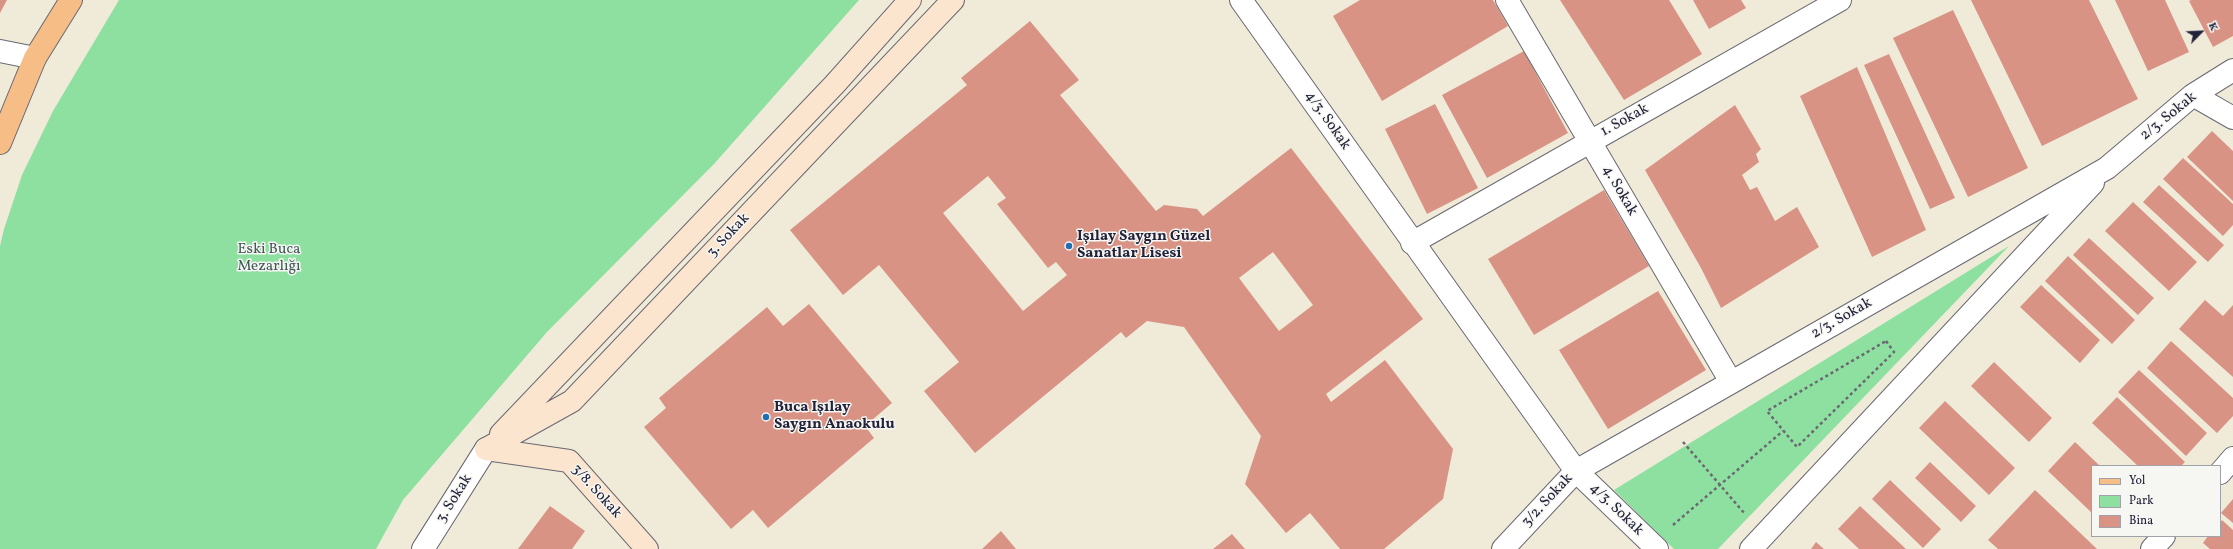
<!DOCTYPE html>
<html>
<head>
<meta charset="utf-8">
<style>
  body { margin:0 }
  #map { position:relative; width:2233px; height:549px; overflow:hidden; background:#efebd8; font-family:Vollkorn,serif }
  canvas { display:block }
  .legend { position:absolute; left:2091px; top:465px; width:130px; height:72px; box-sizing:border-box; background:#f6f6f2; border:1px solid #a1a1a9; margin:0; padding:5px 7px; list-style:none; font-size:12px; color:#22223b }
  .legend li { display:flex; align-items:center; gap:8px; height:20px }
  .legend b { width:20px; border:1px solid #a1a1a9 }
  .north { position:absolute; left:2181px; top:12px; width:40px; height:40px; -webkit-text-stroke:3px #f6f6f2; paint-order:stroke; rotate:66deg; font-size:11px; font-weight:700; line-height:16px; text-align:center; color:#22223b }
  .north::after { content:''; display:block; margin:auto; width:14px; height:18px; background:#22223b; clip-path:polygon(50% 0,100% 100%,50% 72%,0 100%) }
</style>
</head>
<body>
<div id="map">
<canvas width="2233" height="549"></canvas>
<ul class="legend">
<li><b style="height:5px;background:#f6be86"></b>Yol</li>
<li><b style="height:11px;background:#8ee0a0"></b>Park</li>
<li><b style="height:11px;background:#d99385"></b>Bina</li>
</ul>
<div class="north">K</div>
</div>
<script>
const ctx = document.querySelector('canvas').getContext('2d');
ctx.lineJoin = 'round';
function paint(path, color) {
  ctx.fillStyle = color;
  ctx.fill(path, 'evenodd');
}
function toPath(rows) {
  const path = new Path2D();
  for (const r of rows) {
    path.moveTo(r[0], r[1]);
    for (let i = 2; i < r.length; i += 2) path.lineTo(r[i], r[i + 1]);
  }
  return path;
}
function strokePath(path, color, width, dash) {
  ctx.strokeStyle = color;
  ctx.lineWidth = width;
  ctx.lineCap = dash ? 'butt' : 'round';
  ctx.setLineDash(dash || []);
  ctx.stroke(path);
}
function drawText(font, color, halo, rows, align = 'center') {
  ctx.font = font + ' Vollkorn,serif';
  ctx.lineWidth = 3;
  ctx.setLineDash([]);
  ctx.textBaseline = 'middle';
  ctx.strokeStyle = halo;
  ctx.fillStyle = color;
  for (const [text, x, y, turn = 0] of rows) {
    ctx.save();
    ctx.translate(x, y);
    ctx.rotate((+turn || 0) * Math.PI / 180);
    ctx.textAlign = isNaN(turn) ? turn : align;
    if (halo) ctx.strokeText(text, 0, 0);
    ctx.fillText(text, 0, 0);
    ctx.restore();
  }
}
const green = toPath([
  [119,0,859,0,714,164,547,332,403,500,376,549,0,549,0,246,4,229,22,175,53,111],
  [2009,246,1718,549,1674,549,1614,490]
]);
const building = toPath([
  [0,0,7,0,0,13],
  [1360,0,1493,0,1508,26,1382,101,1333,16],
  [1560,0,1669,0,1702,54,1624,100],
  [1693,0,1741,0,1746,8,1709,29],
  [1971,0,2089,0,2138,99,2042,146],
  [2115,0,2165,0,2189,52,2148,71],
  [2191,0,2233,0,2233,36,2213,47,2189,1],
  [1953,10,2028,168,1968,197,1893,38],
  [1030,21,1079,80,1060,95,1156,211,1164,205,1197,209,1203,216,1291,148,1423,319,1326,394,1331,402,1385,360,1453,449,1443,499,1384,549,1340,549,1310,513,1286,533,1245,484,1261,436,1184,327,1147,321,1126,338,1121,332,975,453,924,391,959,362,879,265,843,295,790,230,967,85,961,78],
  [988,176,1006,198,997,204,1048,268,1056,262,1067,275,1023,311,943,213],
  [1273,252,1313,305,1279,331,1239,278],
  [1524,51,1568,133,1487,178,1442,95],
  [1889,54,1955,198,1930,209,1864,65],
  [1857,67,1926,230,1872,257,1800,96],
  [1435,104,1478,188,1427,214,1385,129],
  [1735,105,1761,149,1756,154,1759,162,1742,175,1750,190,1757,187,1775,221,1797,207,1819,247,1721,308,1701,268,1645,170],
  [2212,131,2233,151,2233,201,2187,157],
  [2183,158,2233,204,2233,225,2223,236,2163,179],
  [2159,185,2224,245,2208,262,2143,202],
  [1604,190,1649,266,1534,335,1488,259],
  [2133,202,2197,262,2169,291,2105,231],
  [2089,238,2154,298,2138,315,2073,255],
  [2068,256,2135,320,2112,344,2045,281],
  [2041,285,2100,340,2080,363,2020,307],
  [1658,291,1706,370,1608,429,1559,350],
  [2205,300,2223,316,2233,305,2233,377,2179,329],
  [809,304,892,403,865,426,874,438,768,528,753,510,731,529,644,427,666,408,659,398,767,307,783,326],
  [2171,341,2233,398,2233,416,2217,433,2147,368],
  [1994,362,2052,418,2029,442,1971,386],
  [2139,370,2207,433,2186,456,2118,392],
  [2117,397,2185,462,2181,466,2138,466,2092,423],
  [1945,401,2015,468,1989,495,1919,428],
  [2075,442,2100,466,2092,466,2092,513,2048,471],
  [1930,462,1976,506,1961,522,1915,478],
  [1890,480,1941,529,1923,548,1872,499],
  [2035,490,2097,549,1998,549,1988,540],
  [2233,499,2233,523,2221,513],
  [550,506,585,531,572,549,518,549],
  [1860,506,1906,549,1859,549,1838,529],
  [2222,520,2233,530,2233,549,2210,549,2203,543,2208,536,2220,536,2220,523],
  [1001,531,1016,549,982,549],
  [1232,534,1245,549,1213,549],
  [1816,542,1824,549,1811,549]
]);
const path = toPath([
  [1886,341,1894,352,1797,447,1767,411,1886,341],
  [1683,442,1745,514],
  [1673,525,1783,431]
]);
const minor = toPath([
  [1241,0,1576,471,1657,549],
  [1507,0,1731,382],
  [0,51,35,58],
  [2193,95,2233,118],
  [1412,243,1840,0],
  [2220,473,2233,458],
  [1503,549,1576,471,2107,168,2193,95,2233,70],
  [1751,549,2093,183],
  [2152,549,2164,536]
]);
const tertiary = toPath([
  [423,549,486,449]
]);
const secondary = toPath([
  [501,434,835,84,910,0],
  [486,449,572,401,953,0],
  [486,449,569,461,647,549]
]);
const primary = toPath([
  [0,143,35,58,71,0]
]);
const markers = [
  [1069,246,4,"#1f6fb2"],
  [766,417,4,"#1f6fb2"]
];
const streetNames = [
  ["2/3. Sokak",2169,117,-39],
  ["4/3. Sokak",1327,121,55],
  ["1. Sokak",1625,121,-29],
  ["4. Sokak",1619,191,60],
  ["3. Sokak",729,236,-47],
  ["2/3. Sokak",1842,319,-30],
  ["3/8. Sokak",596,492,48],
  ["3. Sokak",455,499,-58],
  ["3/2. Sokak",1548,501,-47],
  ["4/3. Sokak",1616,510,44]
];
const poiNames = [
  ["Işılay Saygın Güzel",1077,237],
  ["Sanatlar Lisesi",1077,254],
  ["Buca Işılay",774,408],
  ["Saygın Anaokulu",774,425]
];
const parkNames = [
  ["Eski Buca",269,250],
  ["Mezarlığı",269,267]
];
paint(green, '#8ee0a0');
paint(building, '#d99385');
strokePath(minor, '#6a6872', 24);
strokePath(tertiary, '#6a6872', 24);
strokePath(secondary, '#6a6872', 24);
strokePath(primary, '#6a6872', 24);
strokePath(path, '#6a6872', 2.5, [3, 3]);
strokePath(minor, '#fff', 22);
strokePath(tertiary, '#fff', 22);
strokePath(secondary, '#fbe5cf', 22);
strokePath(primary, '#f6be86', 22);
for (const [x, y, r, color] of markers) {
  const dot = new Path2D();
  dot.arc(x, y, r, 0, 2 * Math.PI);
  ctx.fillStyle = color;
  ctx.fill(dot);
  strokePath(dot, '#f6f6f2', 1.5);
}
drawText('15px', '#22223b', '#f6f6f2', streetNames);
drawText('bold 15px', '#22223b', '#f6f6f2', poiNames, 'left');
drawText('15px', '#425b59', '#f6f6f2', parkNames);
</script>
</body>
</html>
